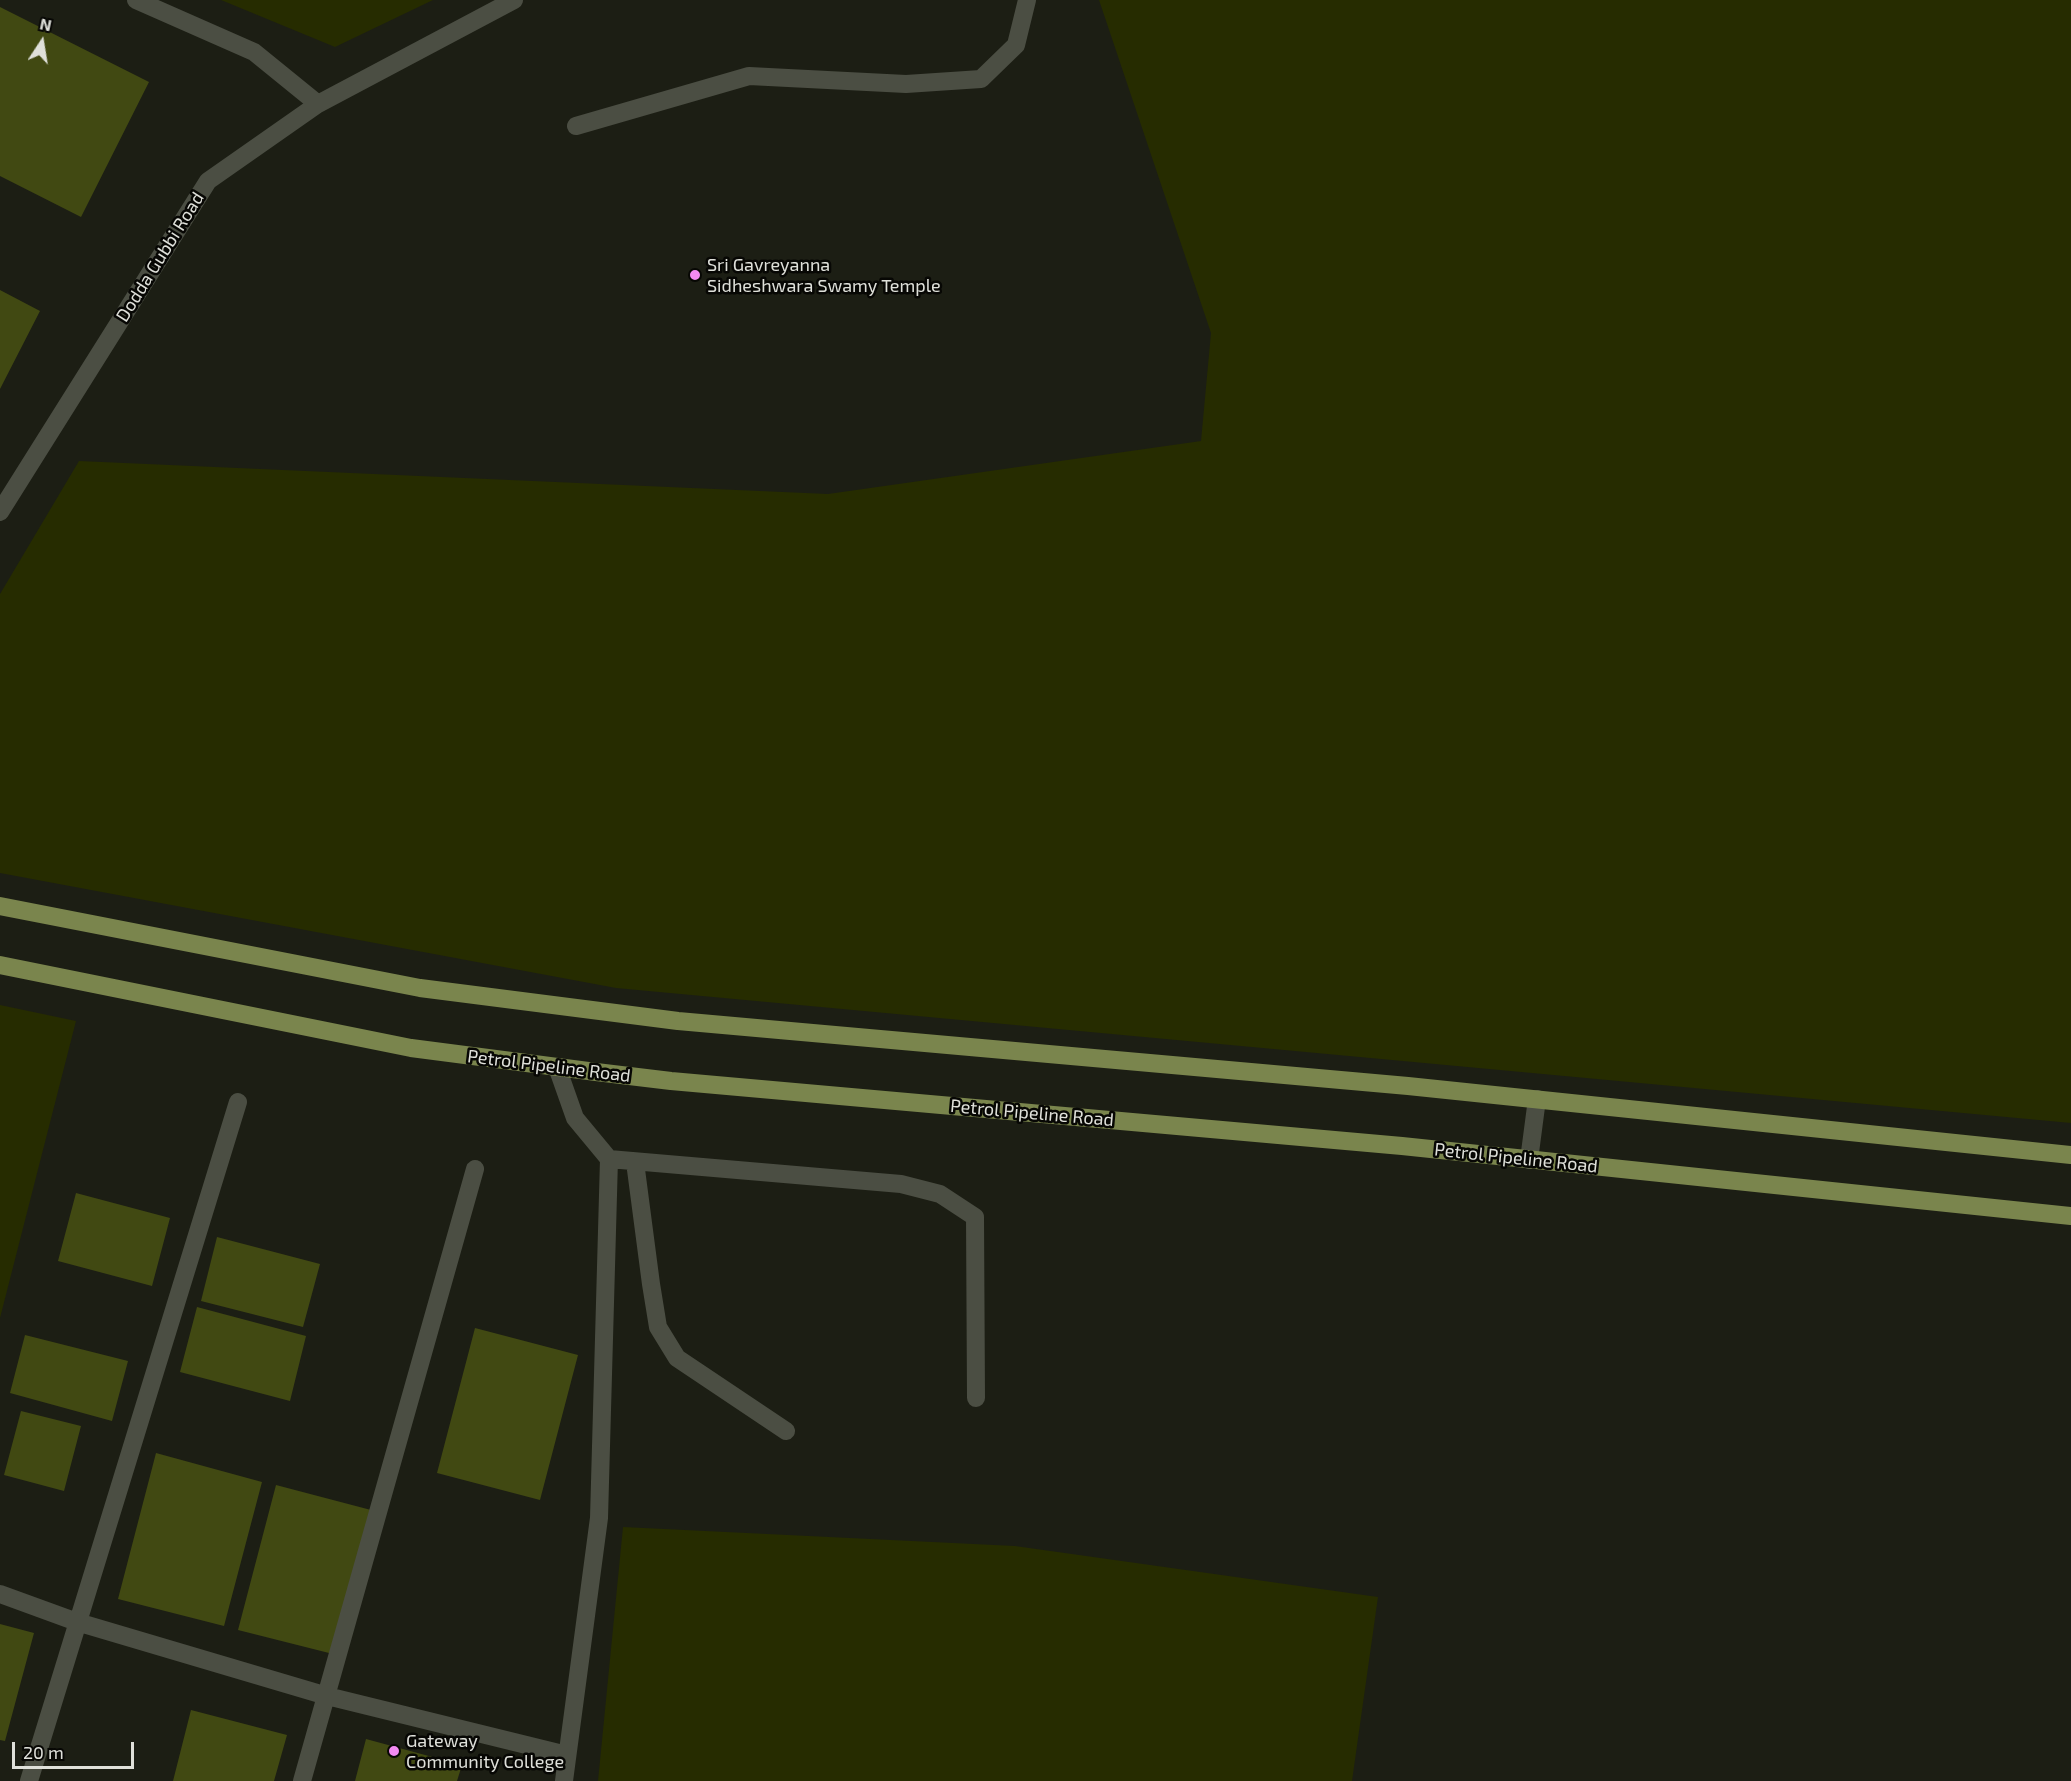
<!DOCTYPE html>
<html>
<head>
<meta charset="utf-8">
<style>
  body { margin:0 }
  #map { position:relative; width:2071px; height:1781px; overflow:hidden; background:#1c1e14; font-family:"Exo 2",sans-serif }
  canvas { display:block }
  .north { position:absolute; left:12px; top:12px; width:60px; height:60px; -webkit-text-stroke:4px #070704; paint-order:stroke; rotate:12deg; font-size:16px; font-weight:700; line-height:24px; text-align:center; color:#dfe0da }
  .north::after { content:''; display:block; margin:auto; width:21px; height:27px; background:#dfe0da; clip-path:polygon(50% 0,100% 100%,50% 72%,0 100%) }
  .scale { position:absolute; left:12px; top:1742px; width:122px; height:27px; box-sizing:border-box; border:3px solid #dfe0da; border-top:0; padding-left:8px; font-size:18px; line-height:21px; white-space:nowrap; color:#dfe0da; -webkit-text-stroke:4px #070704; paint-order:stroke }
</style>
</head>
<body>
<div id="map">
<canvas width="2071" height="1781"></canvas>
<div class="north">N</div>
<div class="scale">20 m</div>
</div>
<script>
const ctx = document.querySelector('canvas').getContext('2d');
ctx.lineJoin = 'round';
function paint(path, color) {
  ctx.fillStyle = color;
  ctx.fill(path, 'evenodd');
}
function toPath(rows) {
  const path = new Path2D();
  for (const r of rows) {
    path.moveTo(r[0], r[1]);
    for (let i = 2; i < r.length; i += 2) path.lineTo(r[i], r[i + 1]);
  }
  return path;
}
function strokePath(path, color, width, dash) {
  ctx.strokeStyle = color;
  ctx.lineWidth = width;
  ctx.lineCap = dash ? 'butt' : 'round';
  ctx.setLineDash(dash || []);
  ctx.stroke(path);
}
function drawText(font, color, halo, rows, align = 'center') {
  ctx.font = font + ' "Exo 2",sans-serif';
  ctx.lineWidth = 5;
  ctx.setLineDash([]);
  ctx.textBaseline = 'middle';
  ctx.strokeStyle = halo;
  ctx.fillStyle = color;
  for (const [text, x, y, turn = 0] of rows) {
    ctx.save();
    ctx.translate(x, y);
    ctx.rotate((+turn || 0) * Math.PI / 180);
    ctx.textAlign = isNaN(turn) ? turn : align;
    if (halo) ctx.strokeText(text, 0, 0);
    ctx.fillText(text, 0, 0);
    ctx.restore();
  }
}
const green = toPath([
  [221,0,433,0,335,47],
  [1099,0,2071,0,2071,1123,616,988,0,873,0,594,79,461,828,494,1201,441,1211,333],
  [0,1005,76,1021,0,1318],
  [623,1527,1015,1546,1378,1597,1352,1781,598,1781]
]);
const building = toPath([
  [0,7,149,82,81,217,0,176],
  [0,290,40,311,0,389],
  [76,1193,170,1218,152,1286,58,1261],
  [217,1237,320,1264,303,1327,201,1301],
  [197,1307,306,1336,290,1401,180,1372],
  [475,1328,578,1355,540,1500,437,1473],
  [25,1335,128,1361,112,1421,10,1393],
  [21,1411,81,1426,64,1491,4,1475],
  [156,1453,262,1482,224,1626,118,1599],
  [276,1485,371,1510,333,1654,238,1630],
  [0,1624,34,1633,5,1741,0,1740],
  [191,1710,287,1735,274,1781,173,1781],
  [366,1739,462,1765,457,1781,355,1781]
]);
const minor = toPath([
  [136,0,254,52,318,104],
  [576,126,749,76,906,84,981,79,1016,45,1027,0],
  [0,512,208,181,318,104,514,0],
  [557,1067,575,1118,609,1159,901,1184,940,1194,975,1217,976,1398],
  [1529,1160,1537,1099],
  [635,1162,651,1284,658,1327,677,1358,786,1431],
  [0,1594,77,1622,327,1696,567,1755],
  [29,1781,238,1102],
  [302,1781,475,1169],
  [564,1781,599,1518,609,1159]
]);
const major = toPath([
  [0,906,420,988,678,1021,1408,1086,2071,1155],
  [0,965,411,1048,596,1072,671,1081,1402,1146,2071,1216]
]);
const markers = [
  [695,275,6,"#f38af2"],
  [394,1751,6,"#f38af2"]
];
const streetNames = [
  ["Dodda Gubbi Road",160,257,-58],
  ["Petrol Pipeline Road",549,1066,7],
  ["Petrol Pipeline Road",1032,1113,5],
  ["Petrol Pipeline Road",1516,1158,6]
];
const poiNames = [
  ["Sri Gavreyanna",707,265],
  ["Sidheshwara Swamy Temple",707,286],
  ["Gateway",406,1741],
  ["Community College",406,1762]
];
paint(green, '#262c00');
paint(building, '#414912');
strokePath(minor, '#4b4e43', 18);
strokePath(major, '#7a854d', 18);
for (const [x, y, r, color] of markers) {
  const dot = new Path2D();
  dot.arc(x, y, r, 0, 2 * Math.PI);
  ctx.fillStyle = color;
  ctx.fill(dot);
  strokePath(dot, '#070704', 2);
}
drawText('18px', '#dfe0da', '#070704', streetNames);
drawText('18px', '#dfe0da', '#070704', poiNames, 'left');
</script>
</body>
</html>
